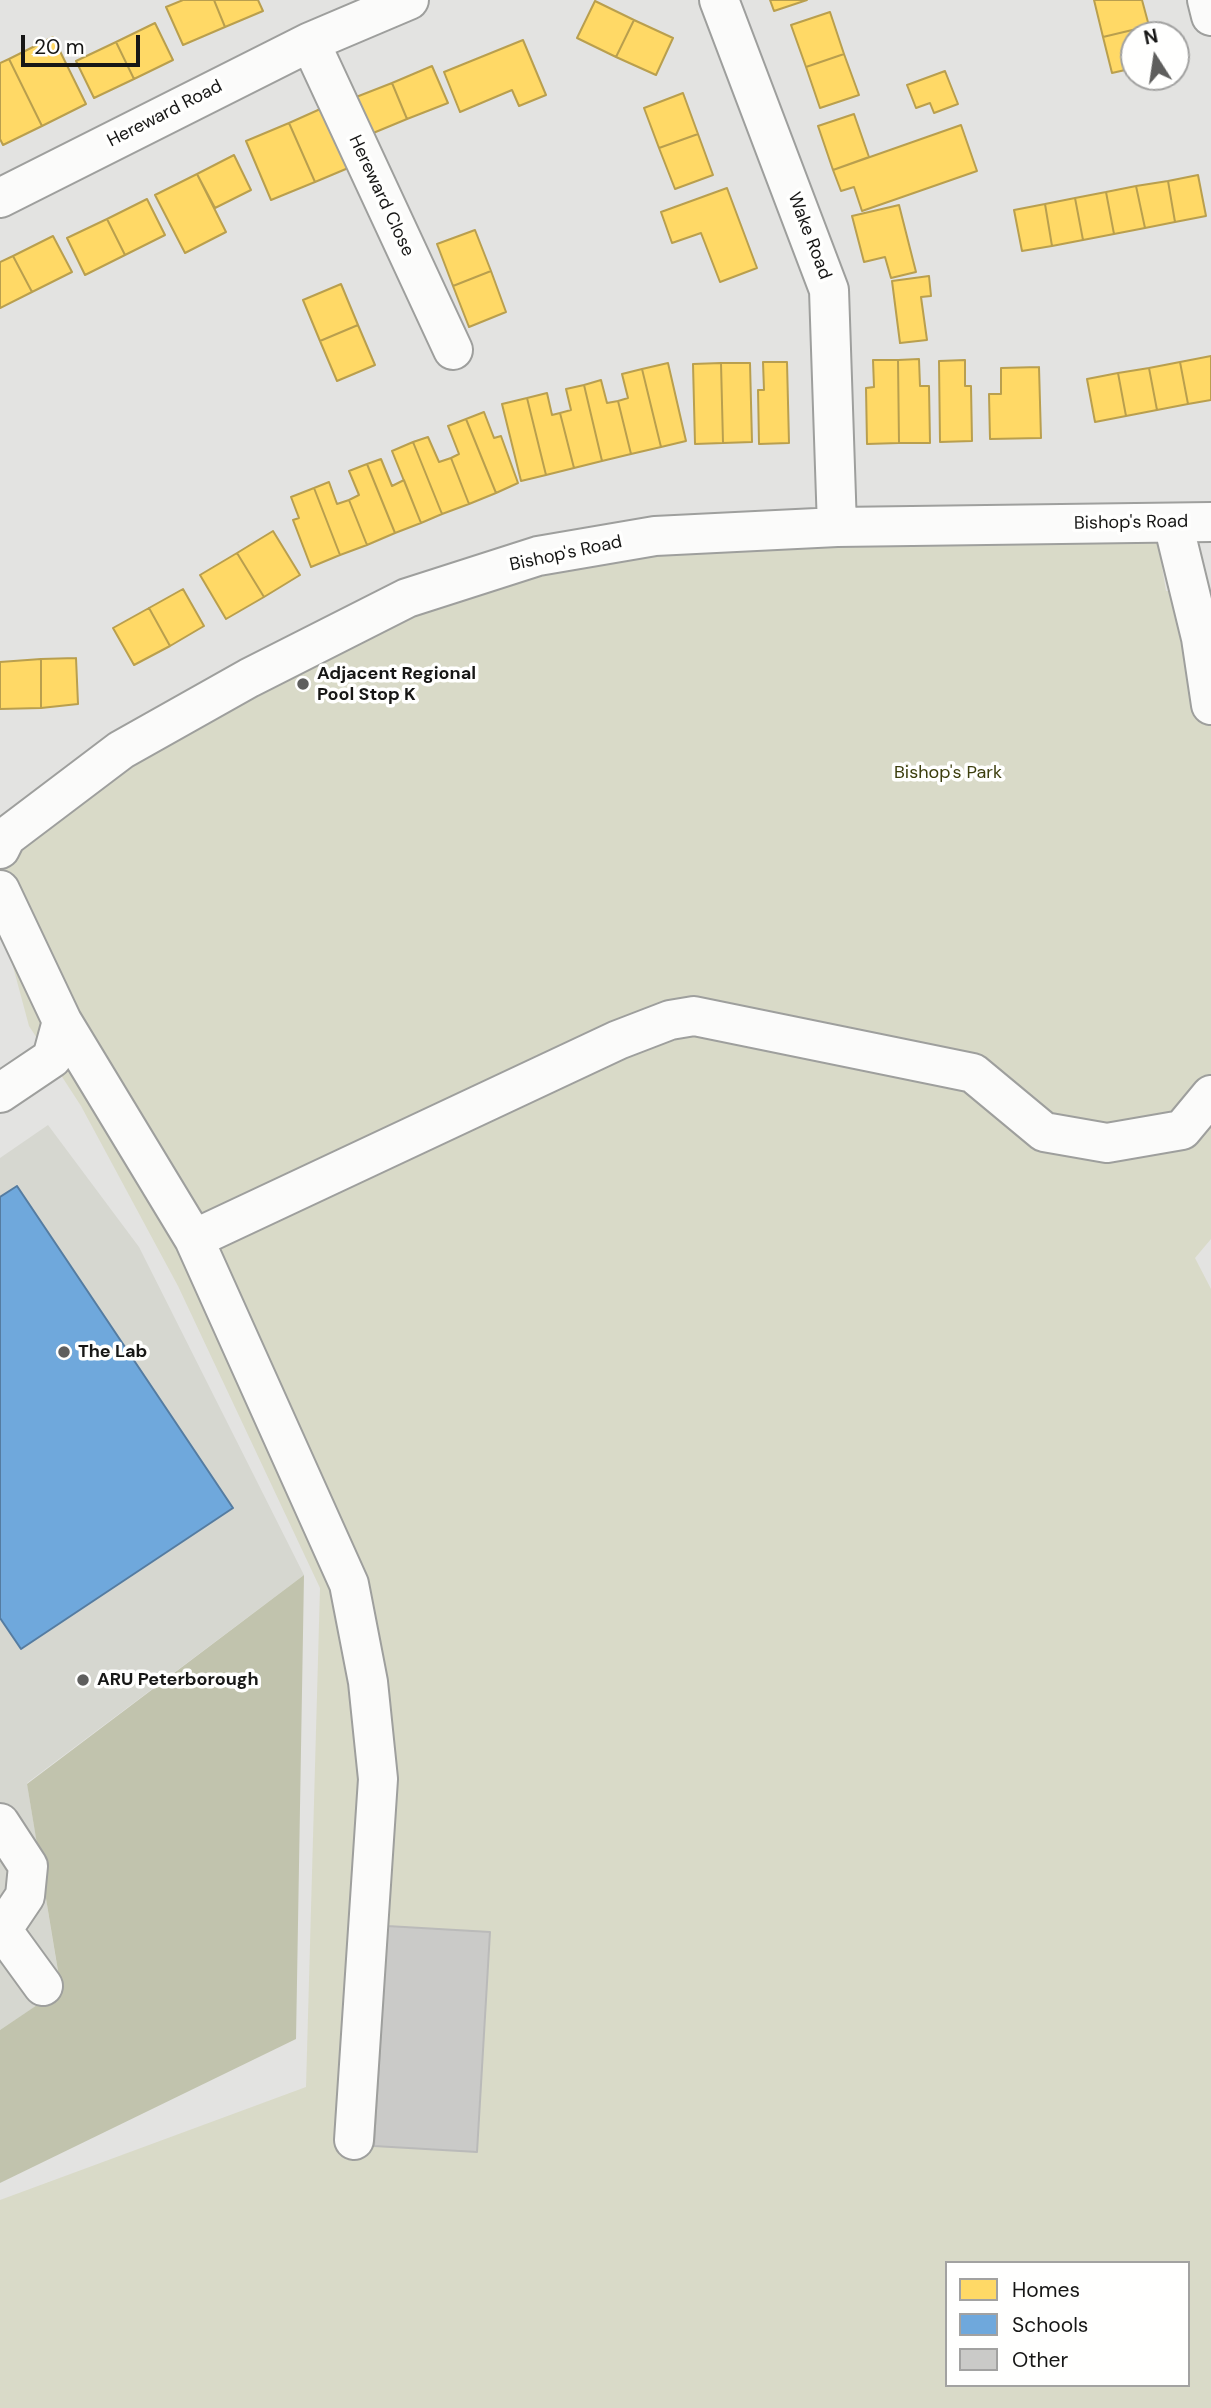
<!DOCTYPE html>
<html>
<head>
<meta charset="utf-8">
<style>
  body { margin:0 }
  #map { position:relative; width:1211px; height:2408px; overflow:hidden; background:#e3e3e1; font-family:"DM Sans",sans-serif }
  canvas { display:block }
  .legend { position:absolute; left:945px; top:2261px; width:245px; height:126px; box-sizing:border-box; background:#fffffe; border:2px solid #a2a2a1; margin:0; padding:9px 12px; list-style:none; font-size:21px; color:#171716 }
  .legend li { display:flex; align-items:center; gap:14px; height:35px }
  .legend b { width:35px; border:2px solid #a2a2a1 }
  .north { position:absolute; left:1120px; top:21px; width:70px; height:70px; box-sizing:border-box; background:#fffffe; border:2px solid #a2a2a1; border-radius:50%; rotate:348deg; font-size:19px; font-weight:700; line-height:28px; text-align:center; color:#171716 }
  .north::after { content:''; display:block; margin:auto; width:24px; height:32px; background:#5e5e5d; clip-path:polygon(50% 0,100% 100%,50% 72%,0 100%) }
  .scale { position:absolute; left:21px; top:35px; width:119px; height:32px; box-sizing:border-box; border:4px solid #171716; border-top:0; padding-left:9px; font-size:21px; line-height:24px; white-space:nowrap; color:#171716; -webkit-text-stroke:5px #fffffe; paint-order:stroke }
</style>
</head>
<body>
<div id="map">
<canvas width="1211" height="2408"></canvas>
<ul class="legend">
<li><b style="height:19px;background:#ffd966"></b>Homes</li>
<li><b style="height:19px;background:#6fa8dc"></b>Schools</li>
<li><b style="height:19px;background:#cacac8"></b>Other</li>
</ul>
<div class="north">N</div>
<div class="scale">20 m</div>
</div>
<script>
const ctx = document.querySelector('canvas').getContext('2d');
ctx.lineJoin = 'round';
function paint(path, color) {
  ctx.fillStyle = color;
  ctx.fill(path, 'evenodd');
}
function toPath(rows) {
  const path = new Path2D();
  for (const r of rows) {
    path.moveTo(r[0], r[1]);
    for (let i = 2; i < r.length; i += 2) path.lineTo(r[i], r[i + 1]);
  }
  return path;
}
function strokePath(path, color, width, dash) {
  ctx.strokeStyle = color;
  ctx.lineWidth = width;
  ctx.lineCap = dash ? 'butt' : 'round';
  ctx.setLineDash(dash || []);
  ctx.stroke(path);
}
function drawText(font, color, halo, rows, align = 'center') {
  ctx.font = font + ' "DM Sans",sans-serif';
  ctx.lineWidth = 7;
  ctx.setLineDash([]);
  ctx.textBaseline = 'middle';
  ctx.strokeStyle = halo;
  ctx.fillStyle = color;
  for (const [text, x, y, turn = 0] of rows) {
    ctx.save();
    ctx.translate(x, y);
    ctx.rotate((+turn || 0) * Math.PI / 180);
    ctx.textAlign = isNaN(turn) ? turn : align;
    if (halo) ctx.strokeText(text, 0, 0);
    ctx.fillText(text, 0, 0);
    ctx.restore();
  }
}
const built = toPath([
  [48,1125,139,1247,304,1575,27,1783,61,1990,0,2030,0,1158]
]);
const green = toPath([
  [1155,523,1166,591,1211,592,1211,1239,1195,1258,1211,1289,1211,2408,0,2408,0,2200,306,2087,320,1588,178,1286,81,1106,29,1026,0,918,0,849,202,705,538,556],
  [947,2263,1188,2263,1188,2385,947,2385]
]);
const forest = toPath([
  [304,1575,296,2039,0,2183,0,2030,61,1989,27,1784]
]);
const homes = toPath([
  [183,0,214,0,225,27,183,45,166,7,183,0],
  [214,0,258,0,263,11,225,27,214,0],
  [770,0,807,0,774,11,770,0],
  [1094,0,1142,0,1149,26,1103,37,1094,0],
  [595,1,634,20,616,57,577,38,595,1],
  [830,12,844,54,806,67,791,25,830,12],
  [634,20,673,38,656,75,616,57,634,20],
  [155,23,173,60,134,79,116,42,155,23],
  [1149,26,1151,35,1134,35,1134,68,1112,73,1103,37,1149,26],
  [53,37,86,104,42,126,9,59,53,37],
  [523,40,546,95,519,106,512,90,460,112,444,72,523,40],
  [116,42,134,79,94,98,76,61,116,42],
  [844,54,859,95,820,108,806,67,844,54],
  [9,59,42,126,3,145,0,139,0,63,9,59],
  [432,66,448,103,407,119,392,83,432,66],
  [945,71,958,104,934,113,930,103,916,108,907,85,945,71],
  [392,83,407,119,366,136,351,99,392,83],
  [683,93,698,134,659,148,644,108,683,93],
  [327,106,353,166,315,182,289,123,327,106],
  [854,114,869,157,833,170,818,126,854,114],
  [289,123,315,182,271,200,246,141,289,123],
  [961,125,977,171,862,211,854,187,841,191,833,170,961,125],
  [698,134,713,175,675,189,659,148,698,134],
  [234,155,251,190,215,208,197,174,234,155],
  [197,174,226,232,185,253,155,195,197,174],
  [1198,175,1206,216,1175,222,1168,181,1198,175],
  [1168,181,1175,222,1145,228,1136,186,1168,181],
  [1136,186,1145,228,1114,234,1106,192,1136,186],
  [727,188,757,268,720,282,701,233,672,243,661,212,727,188],
  [1106,192,1114,234,1083,240,1075,198,1106,192],
  [1075,198,1083,240,1052,246,1045,204,1075,198],
  [147,199,165,235,125,255,107,219,147,199],
  [1045,204,1052,246,1022,251,1014,210,1045,204],
  [899,205,916,272,891,278,885,257,864,262,852,216,899,205],
  [107,219,125,255,85,275,67,238,107,219],
  [475,230,491,271,453,286,437,244,475,230],
  [53,236,72,272,32,292,13,256,53,236],
  [13,256,32,292,0,308,0,262,13,256],
  [491,271,506,312,469,327,453,286,491,271],
  [929,276,931,296,921,297,927,340,900,343,892,281,929,276],
  [341,284,358,325,320,341,303,300,341,284],
  [358,325,375,365,337,381,320,341,358,325],
  [1211,356,1211,400,1188,404,1180,362,1211,356],
  [919,359,920,386,929,386,930,443,899,443,898,360,919,359],
  [873,360,898,360,899,443,867,444,866,388,874,387,873,360],
  [965,360,965,386,971,386,972,441,940,442,939,361,965,360],
  [763,362,787,362,789,443,759,444,758,390,764,390,763,362],
  [1180,362,1188,404,1157,410,1149,368,1180,362],
  [668,363,686,441,661,447,642,369,668,363],
  [721,363,750,363,752,442,723,443,721,363],
  [721,363,723,443,695,444,693,364,721,363],
  [1039,367,1041,438,990,439,989,394,1001,394,1001,368,1039,367],
  [1149,368,1157,410,1126,416,1118,373,1149,368],
  [642,369,661,447,631,454,618,401,628,398,622,374,642,369],
  [1118,373,1126,416,1095,422,1087,379,1118,373],
  [601,380,607,403,618,401,631,454,602,461,584,385,601,380],
  [584,385,602,461,574,468,560,413,571,410,566,389,584,385],
  [547,393,552,415,560,413,574,468,546,475,527,398,547,393],
  [527,398,546,475,521,481,502,404,527,398],
  [484,412,494,438,501,436,518,483,496,493,466,419,484,412],
  [466,419,496,493,469,504,451,458,459,454,448,426,466,419],
  [428,437,439,462,451,458,469,504,442,514,413,442,428,437],
  [413,442,442,514,421,523,392,451,413,442],
  [381,459,392,486,404,480,421,523,395,533,367,464,381,459],
  [367,464,395,533,367,545,349,500,359,495,349,471,367,464],
  [329,482,337,504,349,500,367,545,340,555,314,488,329,482],
  [314,488,340,555,311,567,293,520,299,518,291,497,314,488],
  [273,531,300,575,264,597,237,553,273,531],
  [237,553,264,597,226,619,200,575,237,553],
  [183,589,204,626,170,646,149,608,183,589],
  [149,608,170,646,134,665,113,628,149,608],
  [76,658,78,704,41,708,41,659,76,658],
  [41,659,41,708,0,709,0,662,41,659]
]);
const schools = toPath([
  [17,1186,233,1508,21,1649,0,1618,0,1197,17,1186]
]);
const building = toPath([
  [387,1926,490,1932,477,2152,374,2146,387,1926]
]);
const minor = toPath([
  [719,0,829,290,837,527],
  [1207,0,1211,16],
  [310,42,453,350],
  [0,198,310,42,409,0],
  [1173,523,1201,638,1211,705],
  [0,849,6,837,121,750,249,678,407,598,538,556,655,536,837,527,1211,522],
  [0,890,62,1021,52,1058,0,1093],
  [62,1021,194,1239,618,1040,670,1020,694,1016,973,1073,1044,1132,1107,1143,1182,1130,1211,1095],
  [194,1239,349,1584,368,1682,378,1779,354,2140],
  [0,1823,28,1866,25,1896,0,1933],
  [3,1931,43,1986]
]);
const markers = [
  [303,684,7,"#5e5e5d"],
  [64,1352,7,"#5e5e5d"],
  [83,1680,7,"#5e5e5d"]
];
const streetNames = [
  ["Hereward Road",165,114,-27],
  ["Hereward Close",381,196,65],
  ["Wake Road",809,236,69],
  ["Bishop's Road",1131,523,-1],
  ["Bishop's Road",566,554,-12]
];
const poiNames = [
  ["Adjacent Regional",317,674],
  ["Pool Stop K",317,695],
  ["The Lab",78,1352],
  ["ARU Peterborough",97,1680]
];
const parkNames = [
  ["Bishop's Park",948,773]
];
paint(built, '#d6d7d0');
paint(green, '#d9dac8');
paint(forest, '#c1c3ad');
paint(homes, '#ffd966');
strokePath(homes, '#b99f4e', 2);
paint(schools, '#6fa8dc');
strokePath(schools, '#557ca1', 2);
paint(building, '#cacac8');
strokePath(building, '#babab9', 2);
strokePath(minor, '#9e9f9d', 42);
strokePath(minor, '#fbfbfa', 38);
for (const [x, y, r, color] of markers) {
  const dot = new Path2D();
  dot.arc(x, y, r, 0, 2 * Math.PI);
  ctx.fillStyle = color;
  ctx.fill(dot);
  strokePath(dot, '#fffffe', 2.5);
}
drawText('18px', '#171716', '#fffffe', streetNames);
drawText('bold 18px', '#171716', '#fffffe', poiNames, 'left');
drawText('18px', '#3c3e0d', '#fffffe', parkNames);
</script>
</body>
</html>
